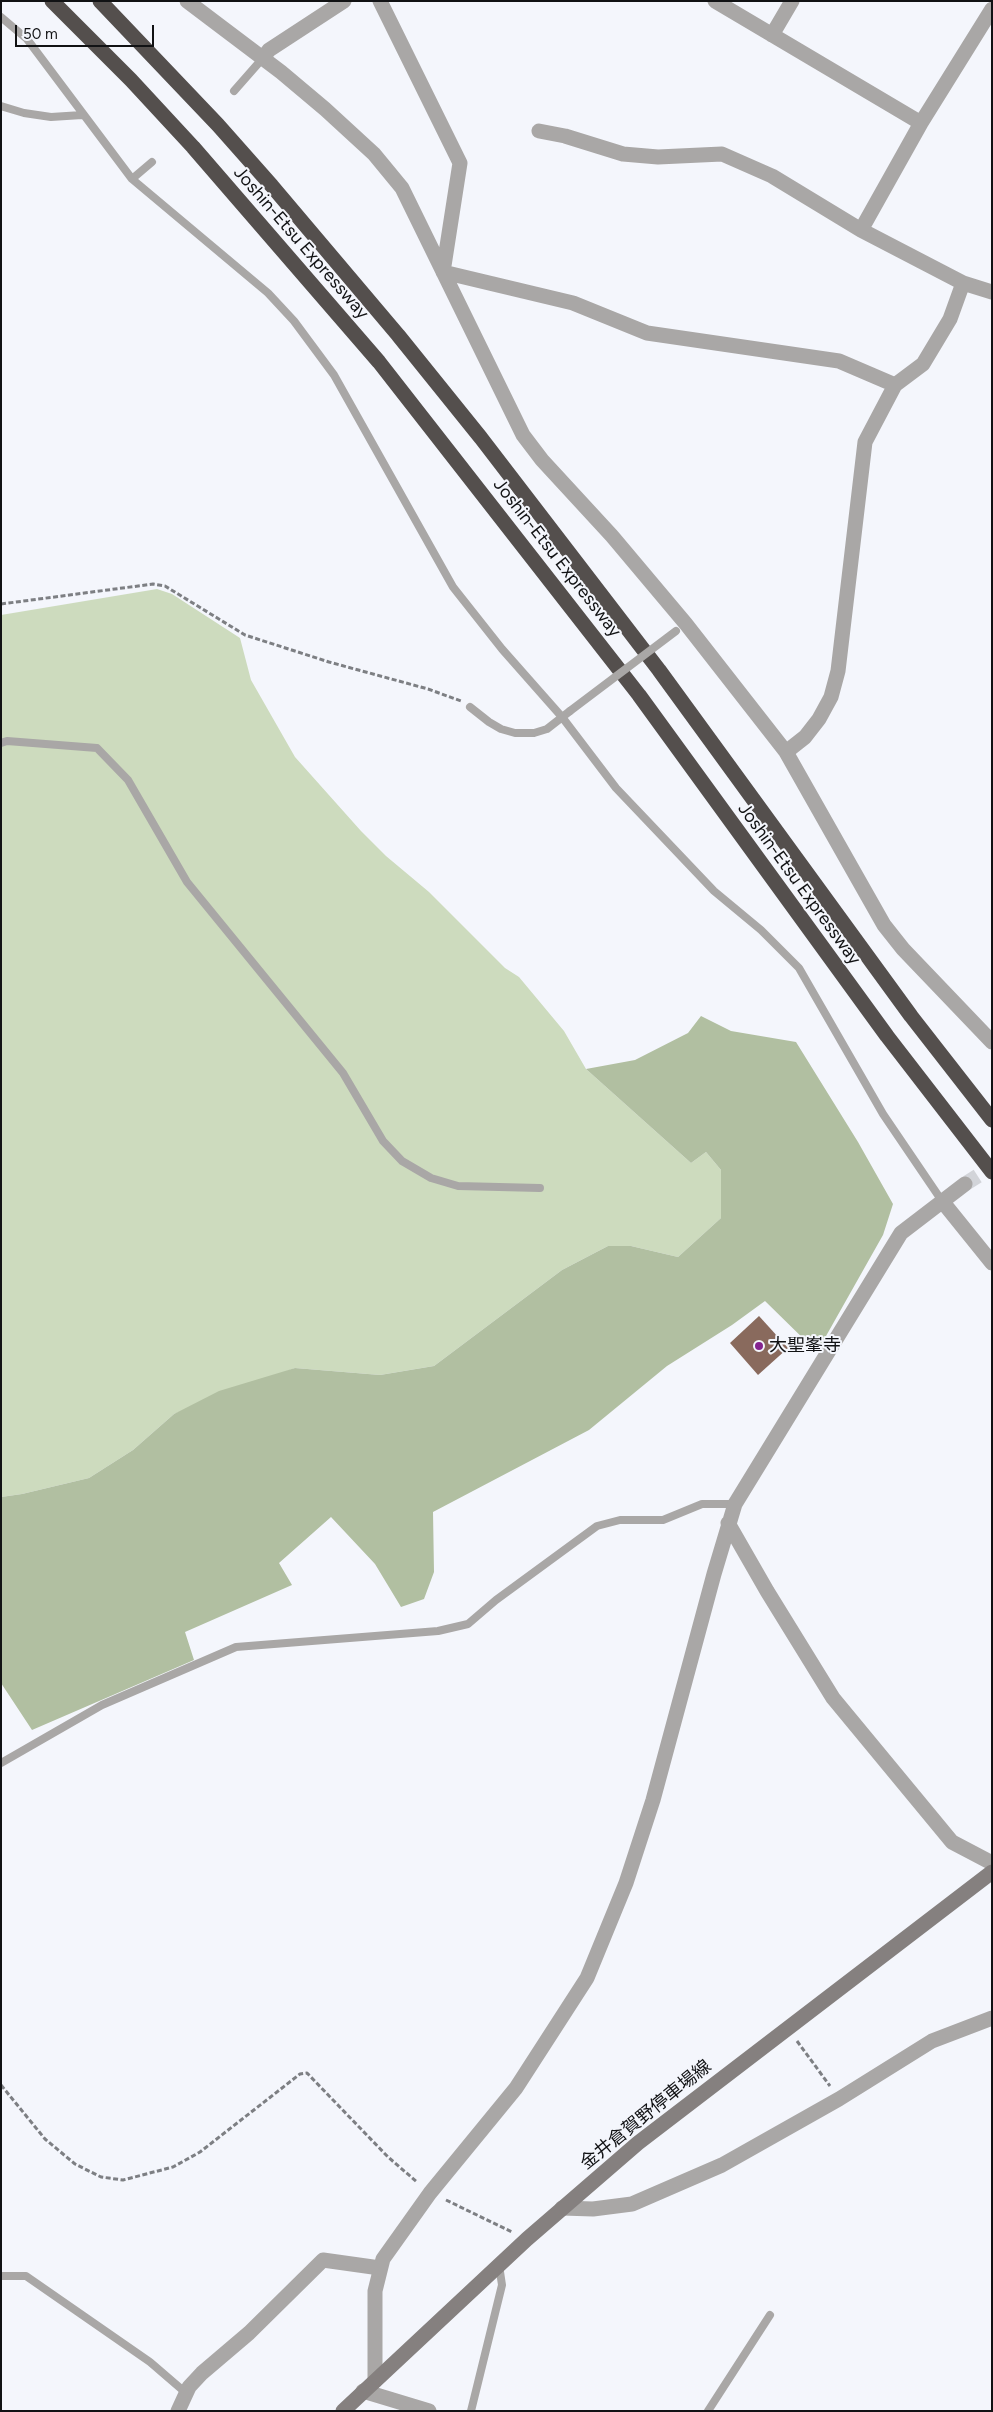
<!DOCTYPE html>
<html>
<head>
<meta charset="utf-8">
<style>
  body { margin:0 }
  #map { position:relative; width:993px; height:2412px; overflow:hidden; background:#f4f6fc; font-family:Figtree,sans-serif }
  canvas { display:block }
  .frame { position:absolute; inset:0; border:2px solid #111214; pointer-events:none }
  .scale { position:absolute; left:15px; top:25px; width:139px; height:22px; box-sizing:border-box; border:2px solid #111214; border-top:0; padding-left:6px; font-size:15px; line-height:18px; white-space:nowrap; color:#111214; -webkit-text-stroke:4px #f4f6fc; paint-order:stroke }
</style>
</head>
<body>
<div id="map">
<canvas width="993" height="2412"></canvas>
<div class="frame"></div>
<div class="scale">50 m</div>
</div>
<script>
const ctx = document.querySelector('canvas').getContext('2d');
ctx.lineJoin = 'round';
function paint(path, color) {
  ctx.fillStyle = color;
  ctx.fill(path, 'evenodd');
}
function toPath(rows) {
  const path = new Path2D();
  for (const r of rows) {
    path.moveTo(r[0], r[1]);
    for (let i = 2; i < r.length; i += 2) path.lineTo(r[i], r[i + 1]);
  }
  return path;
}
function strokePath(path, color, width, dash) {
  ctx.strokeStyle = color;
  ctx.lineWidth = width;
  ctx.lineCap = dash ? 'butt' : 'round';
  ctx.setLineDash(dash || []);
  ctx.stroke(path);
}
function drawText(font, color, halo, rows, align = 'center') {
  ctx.font = font + ' Figtree,"Noto Sans JP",sans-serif';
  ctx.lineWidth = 4;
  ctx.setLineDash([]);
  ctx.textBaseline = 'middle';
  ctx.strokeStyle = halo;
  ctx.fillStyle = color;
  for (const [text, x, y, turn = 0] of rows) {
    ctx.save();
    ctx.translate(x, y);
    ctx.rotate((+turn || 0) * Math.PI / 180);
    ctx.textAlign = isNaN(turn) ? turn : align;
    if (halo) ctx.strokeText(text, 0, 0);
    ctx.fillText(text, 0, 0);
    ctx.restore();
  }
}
const green = toPath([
  [157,589,172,594,240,638,251,680,295,757,361,831,386,856,429,892,505,968,519,977,564,1031,586,1069,691,1163,706,1152,721,1170,721,1218,678,1257,631,1246,608,1246,562,1270,434,1366,380,1375,295,1368,174,1414,133,1450,89,1478,22,1494,1,1497,1,615]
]);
const forest = toPath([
  [701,1016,731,1031,796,1042,858,1142,893,1204,883,1235,817,1352,765,1301,732,1325,667,1366,589,1430,433,1512,434,1572,424,1599,401,1607,375,1564,331,1517,279,1563,292,1585,185,1632,194,1660,32,1730,1,1683,1,1497,22,1494,89,1478,133,1450,174,1414,219,1391,295,1368,380,1375,434,1366,562,1270,608,1246,631,1246,678,1257,721,1218,721,1170,706,1152,691,1163,586,1069,635,1060,688,1033]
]);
const building = toPath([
  [759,1316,788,1348,758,1375,730,1343]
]);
const streetTunnel = toPath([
  [965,1184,992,1167]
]);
const path = toPath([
  [1,604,153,584,165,586,245,635,329,662,428,689,461,701],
  [797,2041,830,2086],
  [1,2085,45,2139,75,2164,101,2177,123,2180,173,2167,200,2152,300,2074,307,2073,388,2157,417,2182],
  [446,2200,512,2232]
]);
const lane = toPath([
  [1,17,27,39,132,179,268,293,294,321,334,375,453,587,502,649,562,717,616,788,714,891,761,930,799,968,883,1114,942,1201],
  [234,91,263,58],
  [1,106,24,113,51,117,82,115],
  [132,179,152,162],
  [470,707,489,722,501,729,515,733,534,733,547,729,570,711],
  [1,743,7,741,97,748,128,780,187,882,343,1073,383,1141,402,1161,431,1178,458,1186,540,1188],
  [1,1763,102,1705,236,1647,438,1631,468,1624,496,1600,597,1526,620,1520,663,1520,702,1504,735,1504],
  [1,2276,26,2276,150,2362,186,2393],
  [471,2411,502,2285,499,2265],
  [708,2411,770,2315]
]);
const street = toPath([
  [187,1,281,72,325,109,374,154,402,188,523,435,542,460,612,536,686,624,786,752,884,925,903,949,992,1042],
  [380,1,460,163,443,272],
  [715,1,921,123,992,9],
  [772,35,792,1],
  [263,58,269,50,344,1],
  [539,131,565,136,623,154,658,157,722,154,772,176,861,230,963,283],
  [861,230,921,123],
  [443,272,573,303,647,333,839,361,895,385],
  [786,752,805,737,819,719,831,697,838,671,865,442,895,385,923,364,950,319,963,283,992,292],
  [942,1201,992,1263],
  [728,1523,767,1591,833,1698,952,1842,992,1863],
  [562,2208,593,2209,632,2204,722,2165,839,2099,932,2041,992,2018],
  [375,2381,375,2291,383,2259,430,2193,516,2088,587,1978,626,1883,653,1800,714,1574,735,1504,901,1233,965,1184],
  [363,2391,429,2411],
  [178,2411,189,2387,202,2373,249,2333,323,2260,380,2268]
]);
const secondary = toPath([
  [343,2411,527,2239,638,2143,992,1872]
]);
const highway = toPath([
  [52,1,131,80,193,147,379,362,639,695,887,1036,992,1172],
  [100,1,218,125,272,186,398,335,481,438,659,670,911,1016,992,1120]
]);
const laneBridge = toPath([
  [570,711,676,631]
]);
const markers = [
  [759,1346,5,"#84248f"]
];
const streetNames = [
  ["Joshin-Etsu Expressway",301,243,49],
  ["Joshin-Etsu Expressway",557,558,52],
  ["Joshin-Etsu Expressway",799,884,54],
  ["金井倉賀野停車場線",646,2115,-39]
];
const poiNames = [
  ["大聖峯寺",769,1346]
];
paint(green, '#cddbbe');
paint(forest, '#b1bfa1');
paint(building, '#896a5d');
strokePath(streetTunnel, '#d2d4d9', 15, [15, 8]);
strokePath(path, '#7d7f83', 3, [5, 2.5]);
strokePath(lane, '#a9a7a6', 8);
strokePath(street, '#a9a7a6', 15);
strokePath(secondary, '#85807f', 15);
strokePath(highway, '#544f4d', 15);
strokePath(laneBridge, '#a9a7a6', 8);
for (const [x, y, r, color] of markers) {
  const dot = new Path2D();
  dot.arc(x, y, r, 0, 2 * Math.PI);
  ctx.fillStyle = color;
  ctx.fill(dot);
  strokePath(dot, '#f4f6fc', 2);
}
drawText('18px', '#111214', '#f4f6fc', streetNames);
drawText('18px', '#111214', '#f4f6fc', poiNames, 'left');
</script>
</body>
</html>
